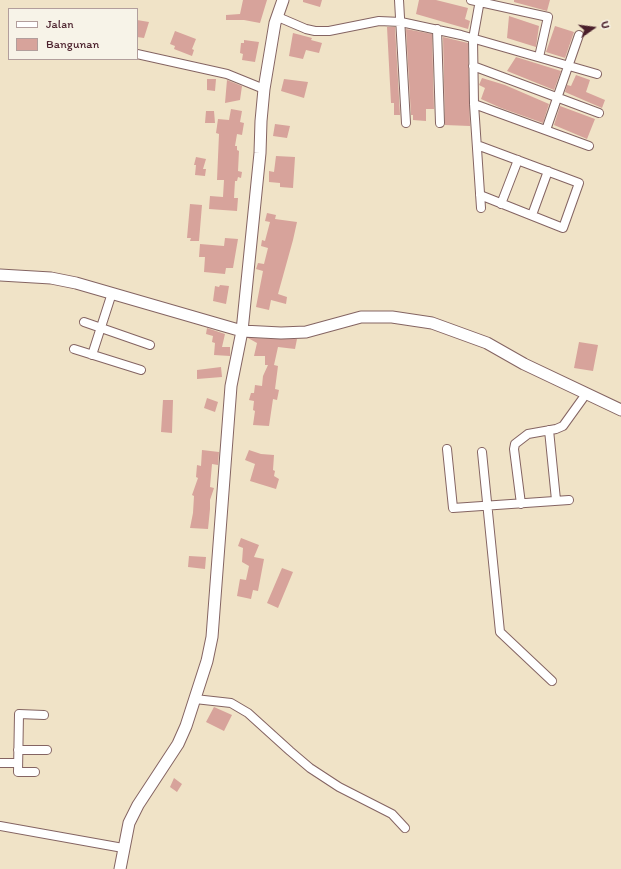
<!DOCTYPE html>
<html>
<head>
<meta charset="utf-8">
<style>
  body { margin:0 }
  #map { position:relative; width:621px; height:869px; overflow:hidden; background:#f0e3c7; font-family:Itim,sans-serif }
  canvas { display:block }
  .legend { position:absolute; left:8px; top:8px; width:130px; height:52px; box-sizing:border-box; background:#f7f3e8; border:1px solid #b29e9c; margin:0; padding:5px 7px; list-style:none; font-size:12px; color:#4a1f2b }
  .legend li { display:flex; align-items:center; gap:8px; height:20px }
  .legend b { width:20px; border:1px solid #b29e9c }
  .north { position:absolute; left:573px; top:8px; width:40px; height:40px; -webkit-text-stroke:3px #f7f3e8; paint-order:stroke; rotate:76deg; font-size:11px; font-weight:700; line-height:16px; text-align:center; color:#4a1f2b }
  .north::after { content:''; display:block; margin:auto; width:14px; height:18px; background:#4a1f2b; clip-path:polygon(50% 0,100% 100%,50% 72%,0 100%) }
</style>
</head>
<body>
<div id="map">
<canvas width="621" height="869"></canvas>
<ul class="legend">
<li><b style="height:5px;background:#fff"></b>Jalan</li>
<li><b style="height:11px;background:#d7a39b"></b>Bangunan</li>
</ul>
<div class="north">U</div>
</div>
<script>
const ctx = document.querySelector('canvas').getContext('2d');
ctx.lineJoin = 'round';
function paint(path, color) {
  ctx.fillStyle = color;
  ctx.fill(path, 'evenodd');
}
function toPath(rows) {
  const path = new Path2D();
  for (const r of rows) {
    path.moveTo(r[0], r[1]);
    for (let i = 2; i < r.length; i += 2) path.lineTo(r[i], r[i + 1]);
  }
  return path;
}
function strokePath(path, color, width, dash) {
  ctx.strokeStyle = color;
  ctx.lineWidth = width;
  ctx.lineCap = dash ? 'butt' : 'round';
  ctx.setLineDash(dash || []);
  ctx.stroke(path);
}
const building = toPath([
  [243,0,267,0,260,23,244,20,226,20,226,15,240,14],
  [303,0,322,0,320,7,303,2],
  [419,0,436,0,468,8,465,19,470,21,468,29,416,14],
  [514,0,550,0,547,11,514,2],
  [509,16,539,26,536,47,507,38],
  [137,20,149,22,144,38,137,37],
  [555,26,574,32,565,58,546,52],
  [387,27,395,27,400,115,394,115,394,103,391,103],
  [406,29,432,34,434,109,426,109,426,121,413,120,413,115,411,115],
  [175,31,196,39,192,49,194,50,192,56,174,49,175,46,170,44],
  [293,33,312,38,311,40,322,43,319,53,306,50,303,59,289,56],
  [443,37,468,43,470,126,445,125],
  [244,40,259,42,255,62,242,60,243,54,240,53,241,43,244,43],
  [516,57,561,71,554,90,507,71],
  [576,75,590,80,586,92,605,100,602,108,565,92,567,85,571,86],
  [482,78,505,85,549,104,543,123,501,108,481,99,485,88,479,85],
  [207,79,216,79,215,91,207,90],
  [284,79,308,82,304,98,281,91],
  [227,80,242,86,240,100,225,103],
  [560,106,595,119,587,139,554,125],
  [231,109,242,111,240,122,244,123,242,135,237,134,235,146,237,146,237,150,239,151,238,171,242,172,241,178,238,177,237,181,235,181,234,198,238,198,237,211,209,209,210,196,223,197,224,180,217,180,219,134,216,133,218,119,229,120],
  [206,111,214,111,215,123,205,123],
  [275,124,290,126,287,138,273,136],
  [276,156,295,157,293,188,280,187,280,183,269,182,269,171,274,172],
  [196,157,206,159,203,169,206,169,205,176,195,175,196,165,194,165],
  [190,204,202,205,199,241,190,241,191,238,187,238],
  [267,213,276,215,275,219,297,222,293,240,278,294,287,297,286,304,271,300,269,310,256,307,263,271,256,269,258,263,264,264,268,248,261,246,262,240,265,241,270,222,265,221],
  [225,238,238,239,233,268,226,268,225,274,204,272,205,257,199,257,200,244,224,246],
  [220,285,229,286,226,304,213,301,215,286,219,287],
  [207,328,225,334,222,347,230,347,230,356,214,355,215,343,212,342,213,336,206,334],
  [248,338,297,339,295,349,278,347,274,365,278,366,275,389,279,390,277,400,273,399,269,426,253,425,255,411,253,410,254,401,249,400,251,393,254,393,255,385,262,386,263,376,268,365,265,365,265,356,254,356,257,343],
  [579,342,598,345,593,371,574,368],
  [221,367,222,377,197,379,197,370],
  [207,398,218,402,215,412,204,408],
  [163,400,173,400,172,433,161,432],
  [202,450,219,452,218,465,212,464,210,487,214,488,210,500,210,509,208,529,190,528,193,513,194,496,192,495,198,478,196,477,197,465,201,466],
  [249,450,261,454,274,455,273,470,275,471,274,476,279,479,276,489,250,481,255,464,245,460],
  [241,538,259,545,254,557,264,559,258,591,253,590,251,599,237,596,240,579,246,580,249,566,242,562,243,548,238,546],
  [189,556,206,557,205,569,188,567],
  [282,568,293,572,278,608,267,603],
  [214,707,232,715,224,731,206,722],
  [174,778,182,784,177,792,170,787]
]);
const street = toPath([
  [399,0,406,123],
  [471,0,548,17,539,57],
  [480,0,473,39,474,104,481,208],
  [278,17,306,29,315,31,329,31,379,21,401,22,461,35,597,74],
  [437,29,440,123],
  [137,54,227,74,264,89],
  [473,66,599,113],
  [474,104,589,146],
  [546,130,579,35],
  [477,145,579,183,563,228,480,195],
  [501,204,518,160],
  [532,215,548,171],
  [84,322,150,345],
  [74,349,141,370],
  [92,355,112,293],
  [549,430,556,500],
  [447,449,453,508,569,500],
  [482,452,500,632,552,681],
  [521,504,514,449,515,444,528,434,556,429,563,426,586,394],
  [195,699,231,703,248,713,290,751,310,768,339,787,392,814,405,828],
  [18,750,47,750],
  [0,763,18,763],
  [35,772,18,772,19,714,44,715],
  [0,826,123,848]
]);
const secondary = toPath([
  [0,275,51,278,76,283,242,331,281,333,306,332,361,317,392,317,432,323,487,343,524,364,621,410],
  [120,869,129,823,138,805,178,744,186,726,207,661,212,637,231,386,242,331,260,153,261,121,264,89,275,23,283,0]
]);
paint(building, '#d7a39b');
strokePath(street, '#846462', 10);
strokePath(secondary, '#846462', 13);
strokePath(street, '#fff', 8);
strokePath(secondary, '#fff', 11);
</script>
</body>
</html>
